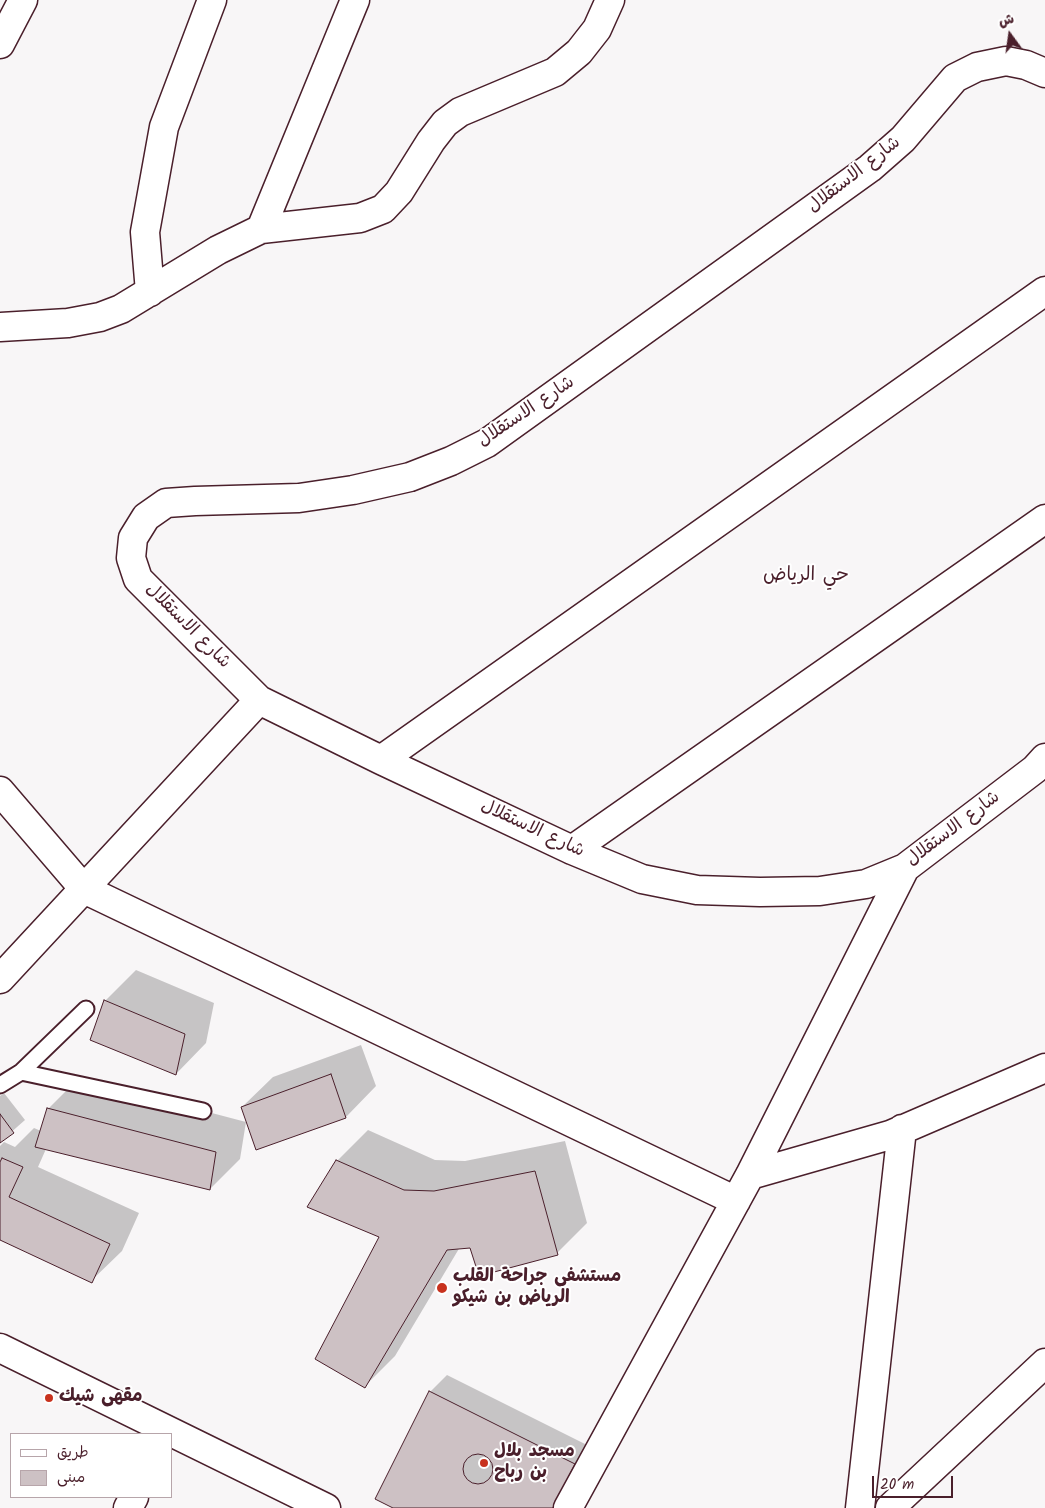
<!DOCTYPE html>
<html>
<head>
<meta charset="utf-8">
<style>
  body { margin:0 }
  #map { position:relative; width:1045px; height:1508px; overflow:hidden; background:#f8f6f7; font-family:Kalam,"Playpen Sans Arabic",sans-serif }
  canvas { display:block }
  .legend { position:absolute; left:10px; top:1433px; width:162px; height:65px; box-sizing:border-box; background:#fff; border:1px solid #b7a5aa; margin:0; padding:6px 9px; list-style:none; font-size:15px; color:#4a1f2b }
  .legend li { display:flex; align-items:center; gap:10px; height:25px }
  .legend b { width:25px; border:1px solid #b7a5aa }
  .north { position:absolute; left:985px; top:10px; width:50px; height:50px; -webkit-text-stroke:4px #fff; paint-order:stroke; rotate:346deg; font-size:14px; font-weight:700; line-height:20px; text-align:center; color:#4a1f2b }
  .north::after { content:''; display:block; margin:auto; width:18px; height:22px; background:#4a1f2b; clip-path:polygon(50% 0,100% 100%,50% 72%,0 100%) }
  .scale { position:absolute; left:872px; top:1476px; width:81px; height:22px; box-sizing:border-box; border:2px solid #4a1f2b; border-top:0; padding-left:6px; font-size:15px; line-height:18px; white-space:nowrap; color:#4a1f2b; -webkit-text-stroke:4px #fff; paint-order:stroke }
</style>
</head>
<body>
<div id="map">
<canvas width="1045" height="1508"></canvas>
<ul class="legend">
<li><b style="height:6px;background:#fff"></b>طريق</li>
<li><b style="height:14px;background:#cdc1c4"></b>مبنى</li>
</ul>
<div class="north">ش</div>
<div class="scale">20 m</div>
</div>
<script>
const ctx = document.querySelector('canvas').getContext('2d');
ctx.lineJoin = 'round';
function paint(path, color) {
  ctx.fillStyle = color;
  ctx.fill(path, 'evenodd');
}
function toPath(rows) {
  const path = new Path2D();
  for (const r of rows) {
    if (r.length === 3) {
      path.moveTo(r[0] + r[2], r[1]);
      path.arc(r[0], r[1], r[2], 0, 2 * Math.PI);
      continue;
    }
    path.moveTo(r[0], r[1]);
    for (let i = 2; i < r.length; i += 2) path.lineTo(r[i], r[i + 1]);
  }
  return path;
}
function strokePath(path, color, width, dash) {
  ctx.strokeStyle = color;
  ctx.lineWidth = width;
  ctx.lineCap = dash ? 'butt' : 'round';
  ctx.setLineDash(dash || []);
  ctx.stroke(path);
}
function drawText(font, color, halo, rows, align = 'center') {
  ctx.font = font + ' Kalam,"Playpen Sans Arabic",sans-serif';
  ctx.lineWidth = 4;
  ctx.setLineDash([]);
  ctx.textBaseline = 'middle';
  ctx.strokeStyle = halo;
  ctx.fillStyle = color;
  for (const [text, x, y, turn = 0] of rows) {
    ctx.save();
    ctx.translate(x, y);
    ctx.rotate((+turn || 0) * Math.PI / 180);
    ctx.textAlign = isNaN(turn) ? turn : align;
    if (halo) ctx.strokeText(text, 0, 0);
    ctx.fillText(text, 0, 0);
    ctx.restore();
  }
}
const shadow = toPath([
  [136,970,214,1003,206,1043,176,1074,105,1001],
  [361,1045,376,1086,346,1117,257,1148,242,1107,273,1077],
  [79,1078,246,1122,240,1159,210,1189,46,1149,38,1167,139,1213,122,1251,91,1281,0,1239,0,1146,4,1142,15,1147,34,1128,41,1131,48,1109],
  [4,1093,25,1120,0,1142,0,1096],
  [368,1130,435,1160,465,1161,565,1141,587,1223,557,1253,471,1246,460,1247,395,1356,365,1386,381,1236,309,1207,337,1161],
  [447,1375,591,1447,560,1508,396,1508,430,1392]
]);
const building = toPath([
  [104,1000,185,1034,176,1075,90,1040,104,1000],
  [331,1074,346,1118,256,1150,241,1107,331,1074],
  [47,1108,216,1152,210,1190,35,1147,47,1108],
  [0,1114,14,1133,0,1143,0,1114],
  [2,1158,23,1167,9,1197,110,1244,92,1283,0,1240,0,1162,2,1158],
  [336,1160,404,1190,434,1191,535,1171,558,1255,479,1276,470,1248,447,1250,365,1388,315,1359,379,1237,307,1207,336,1160],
  [429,1391,575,1464,553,1508,393,1508,375,1499,429,1391],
  [478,1469,15]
]);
const service = toPath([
  [21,1072,86,1009],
  [0,1085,21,1072,203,1111]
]);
const minor = toPath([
  [0,44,23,0],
  [1045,73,1026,65,1006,61,977,67,955,78,903,139,870,168,487,443,451,461,410,477,353,490,299,498,195,501,166,503,146,517,133,538,131,558,138,579,259,700,381,760,572,850,642,879,697,890,760,892,820,891,866,884,905,868,1035,769,1045,758],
  [261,229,355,0],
  [150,292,145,232,164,127,212,0],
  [0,327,68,323,100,317,121,309,218,250,261,229,360,218,383,209,399,192,431,141,445,123,460,112,555,72,579,52,597,29,610,0],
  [381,760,1045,291],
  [0,791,84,889,736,1201],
  [572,850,1045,519],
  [0,979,259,700],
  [750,1175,890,1135,1045,1068],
  [0,1348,326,1508],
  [128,1508,134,1497],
  [568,1508,750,1175,905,868],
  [860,1508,902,1129],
  [890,1508,1045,1363]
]);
const markers = [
  [442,1288,6,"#c8321e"],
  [49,1398,5,"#c8321e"],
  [484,1463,5,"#c8321e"]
];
const streetNames = [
  ["شارع الاستقلال",855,176,-38],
  ["شارع الاستقلال",527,413,-34],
  ["شارع الاستقلال",187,627,45],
  ["شارع الاستقلال",532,830,25],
  ["شارع الاستقلال",954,830,-37]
];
const poiNames = [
  ["مستشفى جراحة القلب",453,1278],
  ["الرياض بن شيكو",453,1299],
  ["مقهى شيك",59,1398],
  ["مسجد بلال",494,1453],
  ["بن رباح",494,1474]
];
const neighbourhoodNames = [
  ["حي الرياض",806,577]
];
paint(shadow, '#0003');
paint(building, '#cdc1c4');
strokePath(building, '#4a1f2b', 1);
strokePath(service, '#4a1f2b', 19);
strokePath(minor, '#4a1f2b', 31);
strokePath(service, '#fff', 15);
strokePath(minor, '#fff', 28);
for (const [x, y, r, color] of markers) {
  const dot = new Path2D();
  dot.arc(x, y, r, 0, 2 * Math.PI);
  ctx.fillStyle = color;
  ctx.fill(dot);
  strokePath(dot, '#fff', 2);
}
drawText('18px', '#4a1f2b', '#fff', streetNames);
drawText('bold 18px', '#4a1f2b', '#fff', poiNames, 'left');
drawText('19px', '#4a1f2b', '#fff', neighbourhoodNames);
</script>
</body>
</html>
